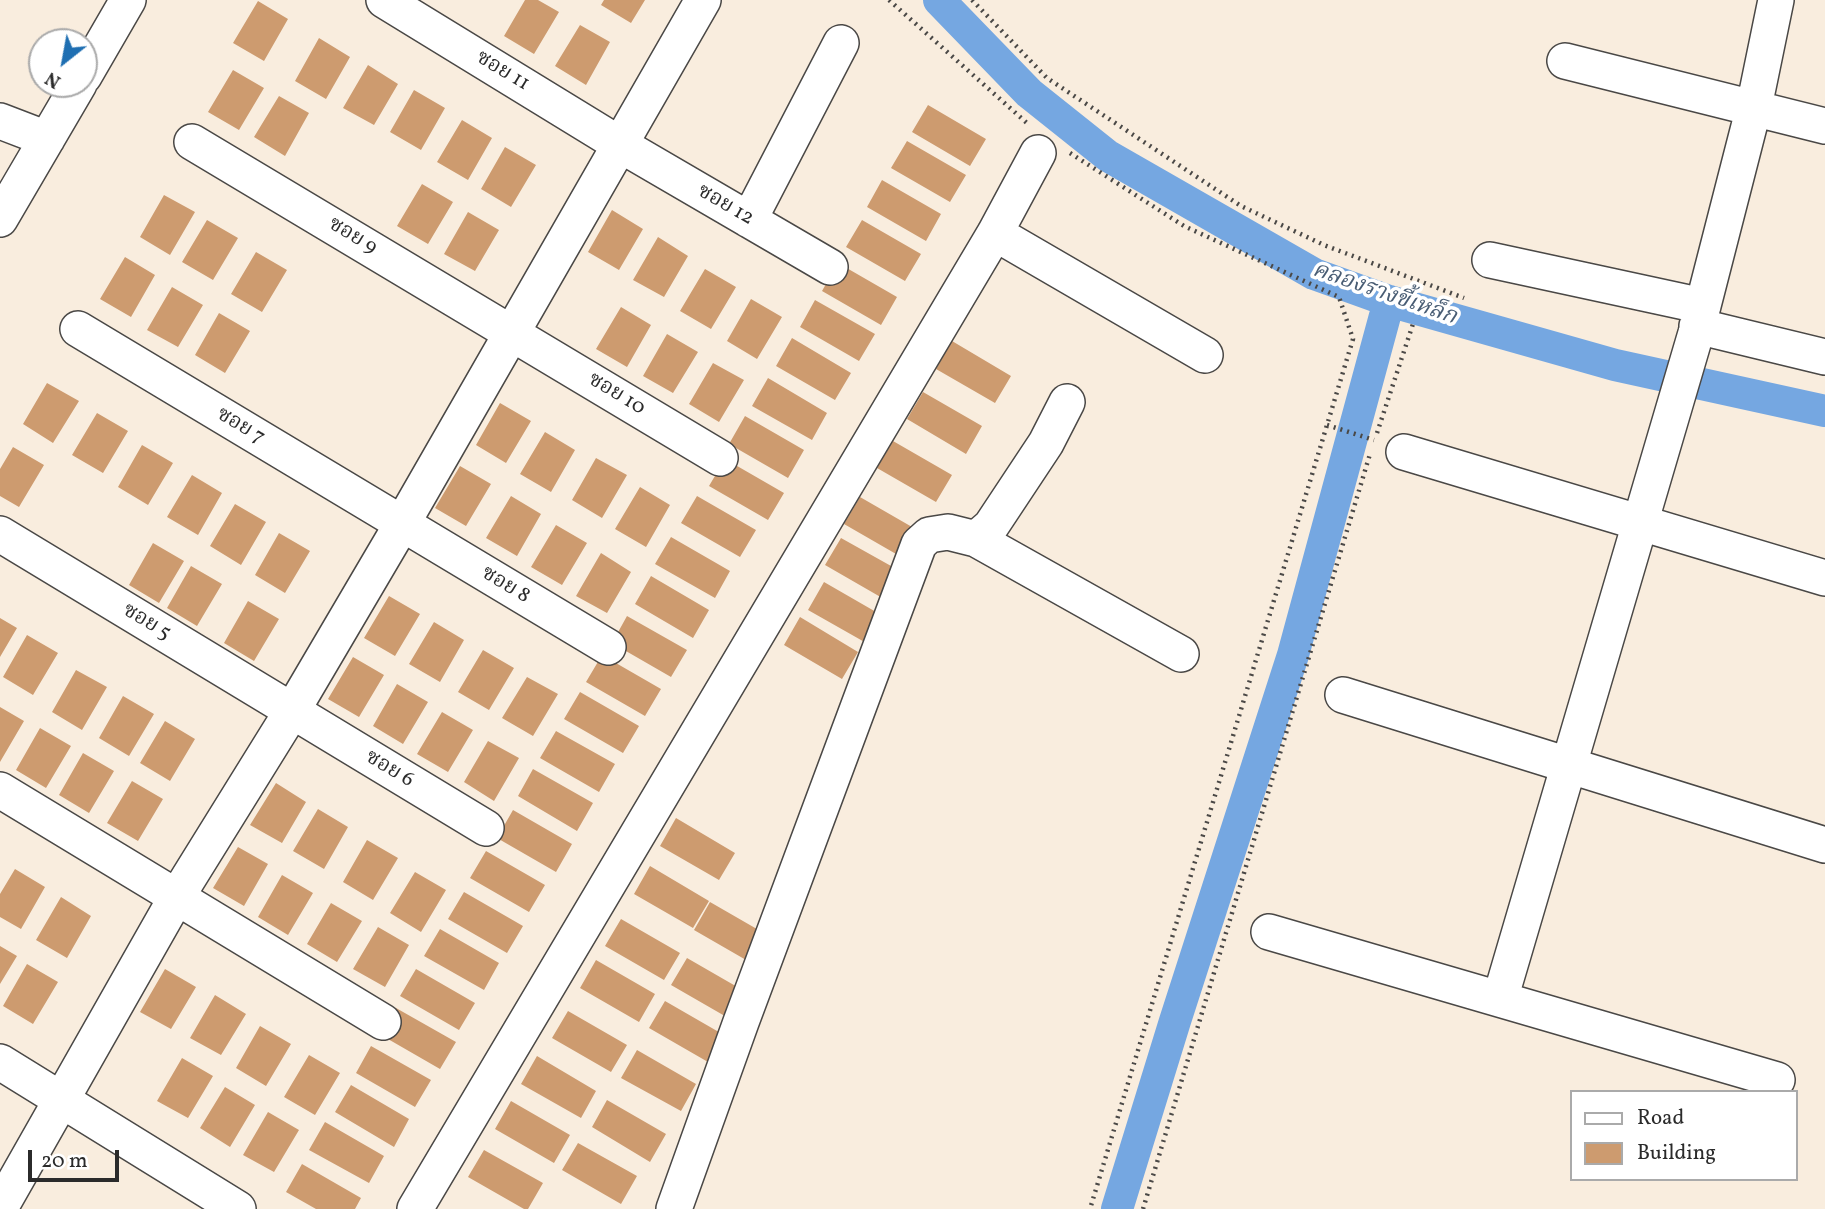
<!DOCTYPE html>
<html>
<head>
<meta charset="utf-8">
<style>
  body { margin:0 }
  #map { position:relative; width:1825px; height:1209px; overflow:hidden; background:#f9edde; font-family:Vollkorn,serif }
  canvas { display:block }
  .legend { position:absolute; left:1570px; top:1090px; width:228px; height:91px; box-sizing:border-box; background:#fff; border:2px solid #aaa; margin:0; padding:9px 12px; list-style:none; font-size:21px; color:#2b2b2b }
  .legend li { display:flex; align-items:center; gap:14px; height:35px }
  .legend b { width:35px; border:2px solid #aaa }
  .north { position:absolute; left:28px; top:28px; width:70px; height:70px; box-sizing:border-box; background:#fff; border:2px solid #aaa; border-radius:50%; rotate:211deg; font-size:19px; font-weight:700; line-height:28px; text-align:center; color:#2b2b2b }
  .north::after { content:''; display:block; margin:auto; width:24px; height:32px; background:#1f6fb2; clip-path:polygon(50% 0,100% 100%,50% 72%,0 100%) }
  .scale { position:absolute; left:28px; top:1150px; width:91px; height:32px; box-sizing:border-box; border:4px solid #2b2b2b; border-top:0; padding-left:9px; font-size:21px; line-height:24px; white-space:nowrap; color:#2b2b2b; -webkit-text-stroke:5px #fff; paint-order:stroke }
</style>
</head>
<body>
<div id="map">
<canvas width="1825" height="1209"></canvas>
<ul class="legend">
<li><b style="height:9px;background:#fff"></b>Road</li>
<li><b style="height:19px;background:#cd9b6f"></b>Building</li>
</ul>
<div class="north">N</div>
<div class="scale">20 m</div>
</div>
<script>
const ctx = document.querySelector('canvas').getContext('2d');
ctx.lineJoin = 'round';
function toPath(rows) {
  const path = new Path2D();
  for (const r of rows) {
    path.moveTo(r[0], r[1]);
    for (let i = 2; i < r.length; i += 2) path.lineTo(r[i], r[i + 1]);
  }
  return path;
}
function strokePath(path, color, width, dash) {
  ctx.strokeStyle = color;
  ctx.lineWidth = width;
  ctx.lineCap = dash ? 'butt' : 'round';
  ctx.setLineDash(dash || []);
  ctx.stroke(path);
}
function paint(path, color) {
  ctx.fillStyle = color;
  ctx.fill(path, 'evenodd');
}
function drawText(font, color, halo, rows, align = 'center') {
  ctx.font = font + ' Vollkorn,"Noto Serif Thai",serif';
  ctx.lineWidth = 7;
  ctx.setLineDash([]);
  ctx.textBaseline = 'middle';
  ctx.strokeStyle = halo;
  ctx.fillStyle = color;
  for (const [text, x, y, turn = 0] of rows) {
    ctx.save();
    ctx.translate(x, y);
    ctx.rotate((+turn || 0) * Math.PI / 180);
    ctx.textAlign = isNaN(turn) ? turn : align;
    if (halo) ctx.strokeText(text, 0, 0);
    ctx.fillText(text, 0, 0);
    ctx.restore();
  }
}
const canal = toPath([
  [939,0,1029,93,1108,156,1314,274,1389,301,1615,365,1825,411],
  [1117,1209,1175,1021,1293,655,1389,301]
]);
const building = toPath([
  [525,0,538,0,559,12,534,54,504,36],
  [604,0,645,0,631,23,601,5],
  [258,1,288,19,264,61,233,43],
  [580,25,610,42,586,85,555,66],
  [319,38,350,57,326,99,295,81],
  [368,65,398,84,374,125,343,108],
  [233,70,264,88,239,130,208,112],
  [414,90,445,108,421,150,390,132],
  [279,96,309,113,285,156,254,137],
  [928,105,986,139,970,166,912,132],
  [462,120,492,138,468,180,437,162],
  [907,141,966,175,950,202,891,168],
  [505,147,536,165,511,207,481,189],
  [882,180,941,214,926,241,867,207],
  [422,184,453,202,428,244,397,226],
  [164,195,195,212,170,255,140,237],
  [612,210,643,229,619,270,588,252],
  [468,212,499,230,475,271,444,254],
  [207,220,238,238,213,280,182,262],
  [862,220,921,254,905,281,846,247],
  [658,237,688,256,664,297,633,280],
  [256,252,287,270,262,312,231,294],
  [125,257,155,275,131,317,100,299],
  [838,263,897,297,881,325,822,291],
  [705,269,736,287,711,329,680,311],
  [172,287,203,305,178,347,147,330],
  [751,299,782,317,757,359,727,341],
  [815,300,875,334,859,361,800,327],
  [621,307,651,325,627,367,596,349],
  [219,313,250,331,225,373,195,355],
  [667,334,698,352,673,393,643,376],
  [792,338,851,373,835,400,776,366],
  [952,341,1011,376,995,403,936,369],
  [713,363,744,380,719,422,689,404],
  [768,378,827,413,812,440,752,406],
  [47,383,79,401,53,443,23,424],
  [923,392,982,426,966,454,907,419],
  [500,403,531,421,506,463,476,445],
  [97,413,128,431,103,473,72,455],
  [745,416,804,450,788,478,729,444],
  [545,432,575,450,551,492,520,474],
  [893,441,952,475,936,502,877,468],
  [142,445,173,463,148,505,118,487],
  [13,447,44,465,19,507,0,496,0,469],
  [596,458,627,475,602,518,572,500],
  [725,459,784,493,768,520,709,486],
  [460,466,491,484,466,526,435,508],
  [192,475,222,493,198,535,167,517],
  [640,487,670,505,646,547,615,529],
  [511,496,541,514,517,556,486,538],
  [697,496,756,530,740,557,681,523],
  [860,497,919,531,903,558,844,524],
  [235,504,266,522,241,565,210,546],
  [556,525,587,543,562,585,531,567],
  [279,533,310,551,285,593,255,575],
  [671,537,730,571,715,598,655,564],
  [841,538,900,571,884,599,825,565],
  [153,543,184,561,159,603,129,585],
  [601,553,631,572,607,613,576,596],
  [191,566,222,584,197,626,167,608],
  [651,576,709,610,693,638,635,604],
  [824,582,883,616,868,644,808,610],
  [389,596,420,614,395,656,364,638],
  [248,601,279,619,254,661,224,643],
  [627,616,687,650,671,677,612,643],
  [800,617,858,652,842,679,784,645],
  [0,618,17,628,0,657],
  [434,622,464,640,440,682,409,664],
  [27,635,58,653,33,695,3,677],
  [483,650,514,668,489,710,458,692],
  [602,655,661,689,645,716,586,682],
  [353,657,384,675,359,717,328,699],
  [76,670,107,687,82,730,52,712],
  [527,677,558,694,533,736,502,718],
  [397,684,428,702,403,744,373,726],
  [580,692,639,726,623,753,564,719],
  [123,696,154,714,129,756,99,738],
  [0,707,24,721,0,762],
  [442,712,473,730,448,772,417,754],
  [165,721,195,739,170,781,140,763],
  [40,728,71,746,46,788,16,770],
  [556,731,615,764,599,792,540,758],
  [488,741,519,758,494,801,464,782],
  [83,753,114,771,89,813,59,795],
  [533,769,593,803,577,831,518,796],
  [132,781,163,799,138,841,107,823],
  [276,783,306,802,282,843,250,825],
  [318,809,348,827,324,869,293,851],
  [513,810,572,844,556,872,497,838],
  [676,818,735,853,719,880,660,846],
  [367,840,398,858,373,900,343,882],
  [238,847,268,864,244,906,213,888],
  [486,851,545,885,529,912,470,878],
  [650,866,709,901,693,928,634,894],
  [15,869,45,887,21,929,0,917,0,894],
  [415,872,446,890,421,932,390,913],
  [282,875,313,893,288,935,258,917],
  [464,892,523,926,507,953,448,919],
  [61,897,91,916,67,958,36,940],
  [710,902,769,936,753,964,694,930],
  [331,903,362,921,337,962,307,944],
  [621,919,680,953,664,980,605,946],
  [378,927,409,945,385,987,353,969],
  [440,929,499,963,484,990,424,956],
  [0,946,17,956,0,984],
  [687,958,746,992,730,1019,671,985],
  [596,960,655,994,639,1022,580,988],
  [27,964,58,982,33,1024,3,1006],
  [165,969,196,987,171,1029,140,1012],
  [416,969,475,1003,459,1030,400,996],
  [215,995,246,1014,221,1055,190,1038],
  [665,1001,724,1035,708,1062,649,1028],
  [396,1008,456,1042,440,1069,381,1035],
  [568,1011,627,1045,611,1072,552,1038],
  [260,1026,291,1044,266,1086,236,1068],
  [371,1046,431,1080,415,1107,356,1073],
  [637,1050,696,1084,681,1111,621,1078],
  [309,1055,340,1073,315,1115,284,1097],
  [537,1056,596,1091,581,1118,521,1084],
  [182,1058,213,1076,188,1118,157,1101],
  [351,1085,409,1119,394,1147,335,1112],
  [225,1087,255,1105,230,1147,200,1128],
  [607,1100,666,1134,650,1162,592,1127],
  [511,1101,570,1135,554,1163,495,1129],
  [268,1112,299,1130,274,1172,243,1155],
  [325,1122,384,1156,369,1183,309,1150],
  [578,1143,637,1176,621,1204,562,1170],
  [484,1150,543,1183,528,1209,524,1209,468,1177],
  [302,1164,361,1198,355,1209,316,1209,286,1192]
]);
const path = toPath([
  [889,0,1028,124],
  [972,0,1047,78,1241,206,1324,245,1464,298],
  [1070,153,1184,226,1339,297,1353,339,1090,1209],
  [1327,425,1374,440],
  [1377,433,1413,324],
  [1143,1209,1370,454]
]);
const minor = toPath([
  [384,0,619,144,830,267],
  [1565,61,1825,126],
  [84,76,128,0],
  [0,121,47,139],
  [192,142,720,458],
  [0,219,79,84],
  [749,220,841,43],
  [995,233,1205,355],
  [1490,260,1703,306],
  [1697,326,1825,357],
  [78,329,608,647],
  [1404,452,1825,578],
  [0,534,486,828],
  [976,539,1181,654],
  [1343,695,1825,845],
  [0,790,383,1022],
  [1269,932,1777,1080],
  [1500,999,1696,333,1754,107,1776,0],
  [0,1062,238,1209],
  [0,1208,176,898,292,711,402,524,703,0],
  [415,1209,995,233,1038,153],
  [674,1209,741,1022,919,544,929,535,948,532,976,539,991,526,1046,443,1067,402]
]);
const streetNames = [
  ["ซอย 11",502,72,31],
  ["ซอย 12",725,206,30],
  ["ซอย 9",352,237,31],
  ["ซอย 10",616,395,31],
  ["ซอย 7",240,427,31],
  ["ซอย 8",505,586,31],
  ["ซอย 5",146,623,31],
  ["ซอย 6",389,770,31]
];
const waterNames = [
  ["คลองรางขี้เหล็ก",1384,295,19]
];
strokePath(canal, '#75a7e1', 32);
paint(building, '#cd9b6f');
strokePath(minor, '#4a4846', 38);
strokePath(path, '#4a4846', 4.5, [2, 5]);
strokePath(minor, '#fff', 35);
drawText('21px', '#2b2b2b', '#fff', streetNames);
drawText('italic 23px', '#495d74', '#fff', waterNames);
</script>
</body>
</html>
